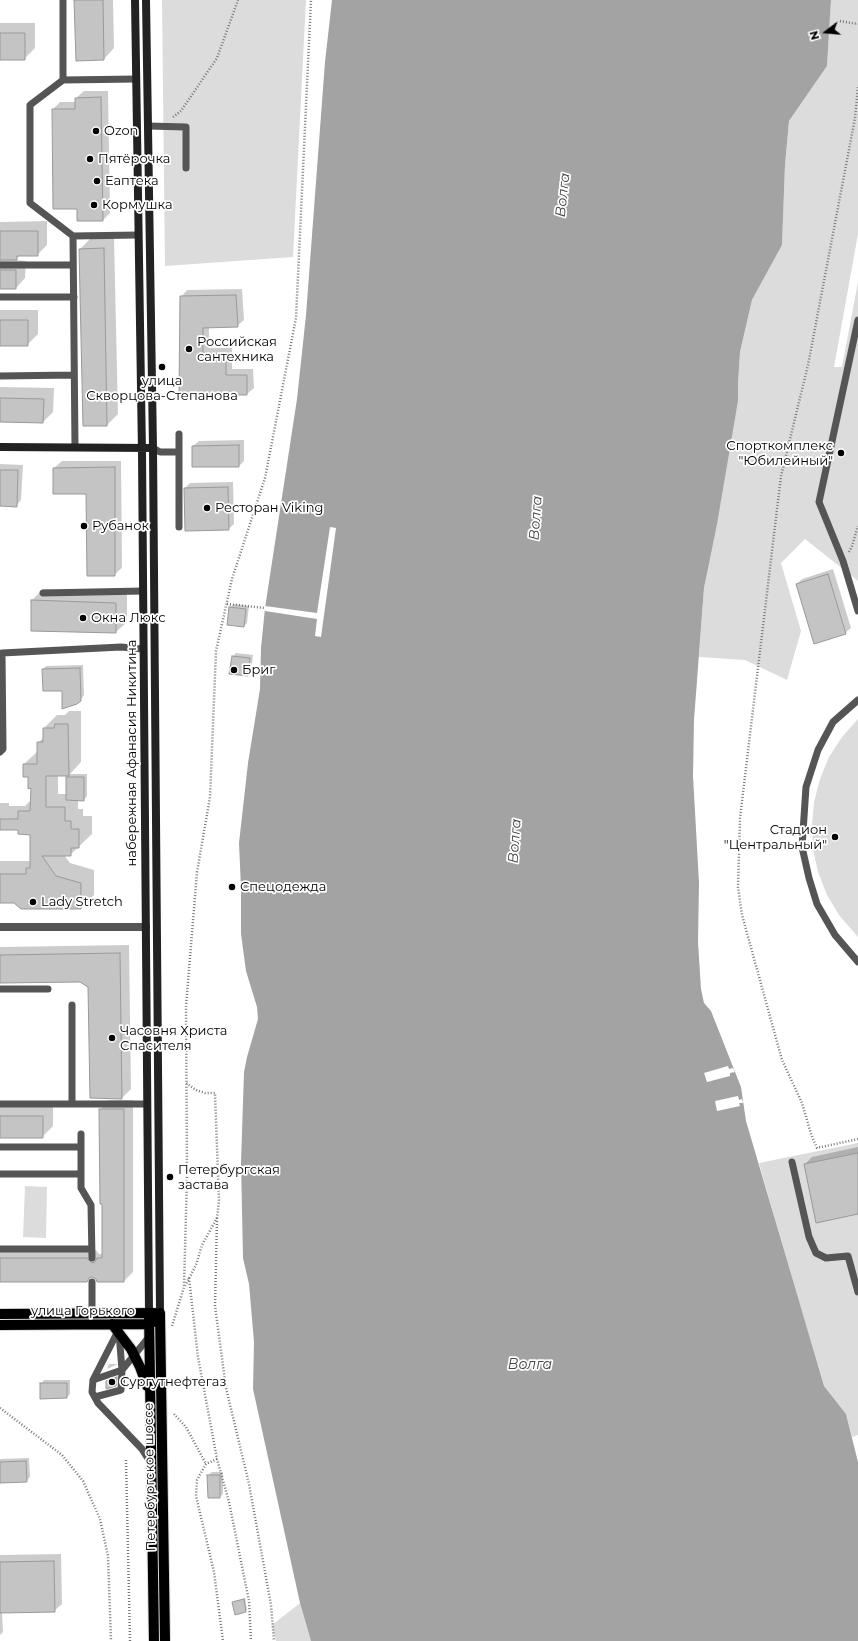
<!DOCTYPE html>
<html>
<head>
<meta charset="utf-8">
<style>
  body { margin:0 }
  #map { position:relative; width:858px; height:1641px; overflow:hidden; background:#fff; font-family:Montserrat,sans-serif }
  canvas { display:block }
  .north { position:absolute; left:806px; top:12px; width:40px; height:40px; -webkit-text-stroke:3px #fff; paint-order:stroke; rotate:254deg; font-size:11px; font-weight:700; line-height:16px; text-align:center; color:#000 }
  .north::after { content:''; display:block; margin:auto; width:14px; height:18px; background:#000; clip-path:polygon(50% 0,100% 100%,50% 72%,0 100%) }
</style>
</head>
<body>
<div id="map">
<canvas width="858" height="1641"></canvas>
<div class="north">N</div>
</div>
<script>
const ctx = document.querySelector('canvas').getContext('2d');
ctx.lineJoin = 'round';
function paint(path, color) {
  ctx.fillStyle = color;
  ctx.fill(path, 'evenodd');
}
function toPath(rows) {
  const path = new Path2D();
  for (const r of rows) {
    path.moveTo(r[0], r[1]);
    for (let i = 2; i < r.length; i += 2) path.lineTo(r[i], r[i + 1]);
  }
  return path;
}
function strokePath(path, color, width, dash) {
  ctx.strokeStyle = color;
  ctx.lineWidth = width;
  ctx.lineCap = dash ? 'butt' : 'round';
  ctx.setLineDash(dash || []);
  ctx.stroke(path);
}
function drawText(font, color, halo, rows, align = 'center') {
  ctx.font = font + ' Montserrat,sans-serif';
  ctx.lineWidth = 3.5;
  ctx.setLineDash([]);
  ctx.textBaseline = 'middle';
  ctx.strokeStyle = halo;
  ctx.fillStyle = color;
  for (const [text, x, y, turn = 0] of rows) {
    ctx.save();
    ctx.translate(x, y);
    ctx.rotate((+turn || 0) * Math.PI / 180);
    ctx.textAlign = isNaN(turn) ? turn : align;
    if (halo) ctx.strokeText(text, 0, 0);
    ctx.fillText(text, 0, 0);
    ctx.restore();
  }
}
const green = toPath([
  [162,0,306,0,293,257,165,266],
  [831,0,858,0,858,234,834,367,842,367,858,282,858,581,805,539,781,563,801,631,787,680,745,660,699,657,704,588,738,401,738,383,740,352,752,300,782,245,785,165,789,121,827,66],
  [858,719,858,937,839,915,827,895,818,872,813,849,812,825,814,802,820,779,829,757,842,737],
  [858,1143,858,1435,852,1437,846,1414,824,1386,794,1286,759,1163],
  [25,1186,47,1187,46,1238,23,1237],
  [300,1603,311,1641,276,1641,272,1625]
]);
const water = toPath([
  [332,0,831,0,827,66,789,121,785,165,782,245,752,300,740,352,738,383,738,401,717,524,704,588,694,720,693,776,699,883,698,942,701,989,704,1003,711,1011,741,1087,746,1121,824,1386,846,1414,858,1462,858,1641,311,1641,300,1603,253,1389,254,1342,249,1284,243,1258,241,1163,244,1072,247,1057,258,1019,257,1007,246,971,241,934,241,888,239,843,248,763,260,689,261,648,265,608,297,399,306,315,325,62]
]);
const pier = toPath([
  [330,527,336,528,321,637,315,636,317,619,265,611,265,606,317,613],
  [728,1066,729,1069,733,1068,735,1072,730,1073,730,1076,707,1082,704,1073],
  [738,1096,739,1100,742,1099,743,1103,739,1103,740,1106,717,1111,715,1101]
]);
const shadow = toPath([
  [75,0,113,0,114,48,104,59],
  [0,23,35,23,35,48,24,59,0,59],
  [84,91,108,91,110,213,103,220,78,208,53,109,60,102,76,102,76,98],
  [47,221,47,245,37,255,20,255,15,260,26,261,25,278,16,288,0,288,0,222],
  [91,238,114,238,118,414,107,425,84,425,80,249],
  [242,289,244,320,237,326,209,327,209,348,232,348,232,369,253,369,254,388,247,394,180,394,181,297,187,290],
  [0,310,38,310,38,334,27,345,0,345],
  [0,387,54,388,53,412,43,422,0,421],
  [244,440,244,461,239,466,193,446,199,441],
  [62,461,121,461,122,568,114,575,87,493,54,468],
  [0,464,23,465,21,500,16,506,0,505],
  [233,482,234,524,228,529,185,488,190,483],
  [833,569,851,628,845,633,797,584,802,579],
  [43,589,127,592,127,622,116,632,32,600],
  [234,604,249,606,247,623,244,626,230,607],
  [236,653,253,655,251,672,248,675,231,673,233,656],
  [83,665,84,695,78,703,63,690,43,669,46,666],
  [69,711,81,711,81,762,70,774,87,774,87,796,84,800,78,799,78,809,83,809,83,816,92,816,92,834,70,855,64,855,70,863,94,870,94,895,81,908,14,902,0,902,0,861,31,861,31,834,19,829,0,829,0,803,9,803,9,806,25,806,32,799,32,787,24,764,38,751,38,743,44,737,44,728,57,715,65,715],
  [58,775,69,775,67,777,67,794,58,794],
  [129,945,131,1089,122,1098,91,1097,89,987,80,981,0,982,0,947],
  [109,1100,133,1100,133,1272,124,1281,97,1279,91,1276,87,1281,0,1281,0,1250,96,1250,99,1254,103,1254,100,1109],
  [53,1105,53,1126,42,1137,0,1137,0,1106],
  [858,1147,858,1213,805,1164,812,1157],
  [109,1364,118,1364,107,1369],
  [118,1377,117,1384,116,1385,107,1381],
  [44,1380,70,1380,70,1394,67,1397,41,1384],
  [29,1458,30,1477,26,1481,0,1482,0,1459],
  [212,1472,223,1472,223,1494,220,1497,208,1475],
  [61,1554,62,1604,54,1611,2,1612,3,1632,0,1635,0,1555],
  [245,1598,247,1610,236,1613,233,1602]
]);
const building = toPath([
  [74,0,103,0,104,60,76,61,74,0],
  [0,33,25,33,25,60,0,60,0,33],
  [101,97,103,221,77,221,77,209,53,209,52,109,75,109,75,98,101,97],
  [0,231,38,231,38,256,17,256,17,260,0,260,0,231],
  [104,248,107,426,83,426,79,249,104,248],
  [0,270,16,270,16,289,0,289,0,270],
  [236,295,238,327,203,328,203,354,226,354,226,375,247,375,247,395,179,395,180,296,236,295],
  [0,320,28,320,28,346,0,346,0,320],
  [0,398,44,399,43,423,0,422,0,398],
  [239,445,239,467,192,467,192,446,239,445],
  [115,467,115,576,87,576,86,494,53,494,53,468,115,467],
  [0,470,18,470,17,507,0,506,0,470],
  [228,487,229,530,185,531,184,488,228,487],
  [828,574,846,634,814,644,796,584,828,574],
  [31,600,116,603,116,633,31,631,31,600],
  [229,607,246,609,244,627,227,625,229,607],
  [232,656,250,658,248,676,229,674,232,656],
  [80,668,81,701,77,704,62,709,62,691,43,691,42,669,80,668],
  [55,724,68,724,69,776,46,776,46,807,65,807,65,821,71,821,71,829,79,829,79,848,71,848,71,856,42,856,56,876,81,883,81,909,21,909,14,903,0,903,0,874,26,874,26,868,30,868,30,835,18,834,18,830,0,830,0,819,18,819,18,811,30,811,31,788,28,789,28,777,23,777,23,764,37,764,37,742,43,742,43,728,54,728,55,724],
  [66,777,84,777,84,801,66,800,66,777],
  [120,953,122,1099,90,1098,88,987,80,982,0,983,0,955,120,953],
  [99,1109,124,1109,124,1282,97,1282,96,1279,92,1277,89,1278,87,1282,0,1282,0,1258,87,1258,92,1263,95,1262,97,1258,102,1258,102,1204,100,1204,99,1109],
  [0,1116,43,1116,43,1138,0,1138,0,1116],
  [858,1153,858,1214,816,1223,804,1164,858,1153],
  [117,1377,116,1386,106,1389,106,1381,117,1377],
  [40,1383,67,1383,67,1398,40,1399,40,1383],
  [26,1461,27,1482,0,1483,0,1462,26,1461],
  [207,1475,220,1475,220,1498,208,1498,207,1475],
  [54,1561,55,1612,0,1613,0,1562,54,1561],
  [244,1599,246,1612,235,1615,232,1602,244,1599]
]);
const path = toPath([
  [840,21,858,24],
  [858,87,855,118,808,365,781,476,740,818,738,887,742,915,782,1060,802,1103,811,1134,817,1148,858,1139],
  [173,117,181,111,217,58,238,0],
  [849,552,852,546,858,526],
  [227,604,265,608],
  [217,1218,215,1306,226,1388,249,1484,271,1605,274,1641],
  [189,1278,198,1357,217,1459,229,1502,249,1601,251,1641],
  [185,1286,196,1265,202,1245,217,1218,219,1201,215,1093,205,1093,196,1090,186,1083],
  [172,1326,184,1287,187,1176,186,1006,197,872,210,797,216,651,232,579,265,478,296,318,311,0],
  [0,1408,62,1455,83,1481,100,1519,108,1556,111,1641],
  [174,1414,186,1427,206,1464],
  [217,1459,206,1464,197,1480,196,1496,214,1572,223,1641],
  [126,1460,130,1641]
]);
const lane = toPath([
  [63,0,63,80],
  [148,126,186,127,186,168],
  [73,236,30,203,30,105,63,80,136,79],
  [0,265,73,265],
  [0,297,74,297],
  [858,320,819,502,843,561,858,611],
  [0,376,74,375],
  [75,447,73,236,138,235],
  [153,448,160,452,179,452],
  [179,527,179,434],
  [43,593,143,591],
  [858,700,833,722,818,750,806,787,802,847,809,878,817,904,835,935,858,962],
  [0,752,3,749,2,653,121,647,143,649],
  [0,989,48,989],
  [0,1104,147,1104],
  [72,1104,72,1005],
  [81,1134,81,1188,91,1205,92,1258],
  [0,1147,81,1147],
  [792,1162,809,1237,816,1253,826,1258,848,1256,858,1292],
  [0,1174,81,1174],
  [0,1249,91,1249],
  [92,1282,92,1314],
  [118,1331,93,1380,92,1392,98,1403,142,1449,151,1463],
  [93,1380,122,1370,149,1337],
  [95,1397,121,1390,122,1370,119,1333]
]);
const street = toPath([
  [0,927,146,927]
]);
const secondary = toPath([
  [135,0,142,453,149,1313],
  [146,0,153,448,160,1313],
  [0,447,153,448]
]);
const primary = toPath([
  [149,1313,154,1641],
  [160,1313,165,1641],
  [0,1314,154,1313],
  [112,1324,131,1349,140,1367,147,1386],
  [0,1325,149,1324,155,1321]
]);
const markers = [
  [96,131,4,"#000"],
  [90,159,4,"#000"],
  [97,181,4,"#000"],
  [94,205,4,"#000"],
  [189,349,4,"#000"],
  [162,367,4,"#000"],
  [841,453,4,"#000"],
  [207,508,4,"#000"],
  [84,526,4,"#000"],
  [83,618,4,"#000"],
  [234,670,4,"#000"],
  [835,837,4,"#000"],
  [232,887,4,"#000"],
  [33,902,4,"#000"],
  [112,1038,4,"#000"],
  [170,1177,4,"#000"],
  [112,1382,4,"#000"]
];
const poiNames = [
  ["Ozon",104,131],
  ["Пятёрочка",98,159],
  ["Еаптека",105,181],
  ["Кормушка",102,205],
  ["Российская",197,342],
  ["сантехника",197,357],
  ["улица",162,381,"center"],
  ["Скворцова-Степанова",162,396,"center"],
  ["Спорткомплекс",833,446,"right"],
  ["\"Юбилейный\"",833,461,"right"],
  ["Ресторан Viking",215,508],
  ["Рубанок",92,526],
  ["Окна Люкс",91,618],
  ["Бриг",242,670],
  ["Стадион",827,830,"right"],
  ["\"Центральный\"",827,845,"right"],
  ["Спецодежда",240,887],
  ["Lady Stretch",41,902],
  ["Часовня Христа",120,1031],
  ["Спасителя",120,1046],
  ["Петербургская",178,1170],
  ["застава",178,1185],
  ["Сургутнефтегаз",120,1382]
];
const streetNames = [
  ["набережная Афанасия Никитина",132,753,-90],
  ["улица Горького",83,1311],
  ["Петербургское шоссе",150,1477,-91]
];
const waterNames = [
  ["Волга",563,195,-84],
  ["Волга",536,518,-86],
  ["Волга",515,841,-86],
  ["Волга",530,1365]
];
paint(green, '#dcdcdc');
paint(water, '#a3a3a3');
paint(pier, '#fff');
paint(shadow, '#0003');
paint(building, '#c4c4c4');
strokePath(building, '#999', 1);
strokePath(primary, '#dbdbdb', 12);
strokePath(path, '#777', 2.5, [1, 2]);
strokePath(lane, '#555', 7);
strokePath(street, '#555', 8);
strokePath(secondary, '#222', 8);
strokePath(primary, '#000', 10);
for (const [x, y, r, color] of markers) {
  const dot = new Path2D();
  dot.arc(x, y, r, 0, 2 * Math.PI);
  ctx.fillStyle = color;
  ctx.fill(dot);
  strokePath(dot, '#fff', 1.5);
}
drawText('13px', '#000', '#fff', poiNames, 'left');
drawText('13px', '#000', '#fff', streetNames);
drawText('italic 14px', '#444', '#fff', waterNames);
</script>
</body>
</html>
